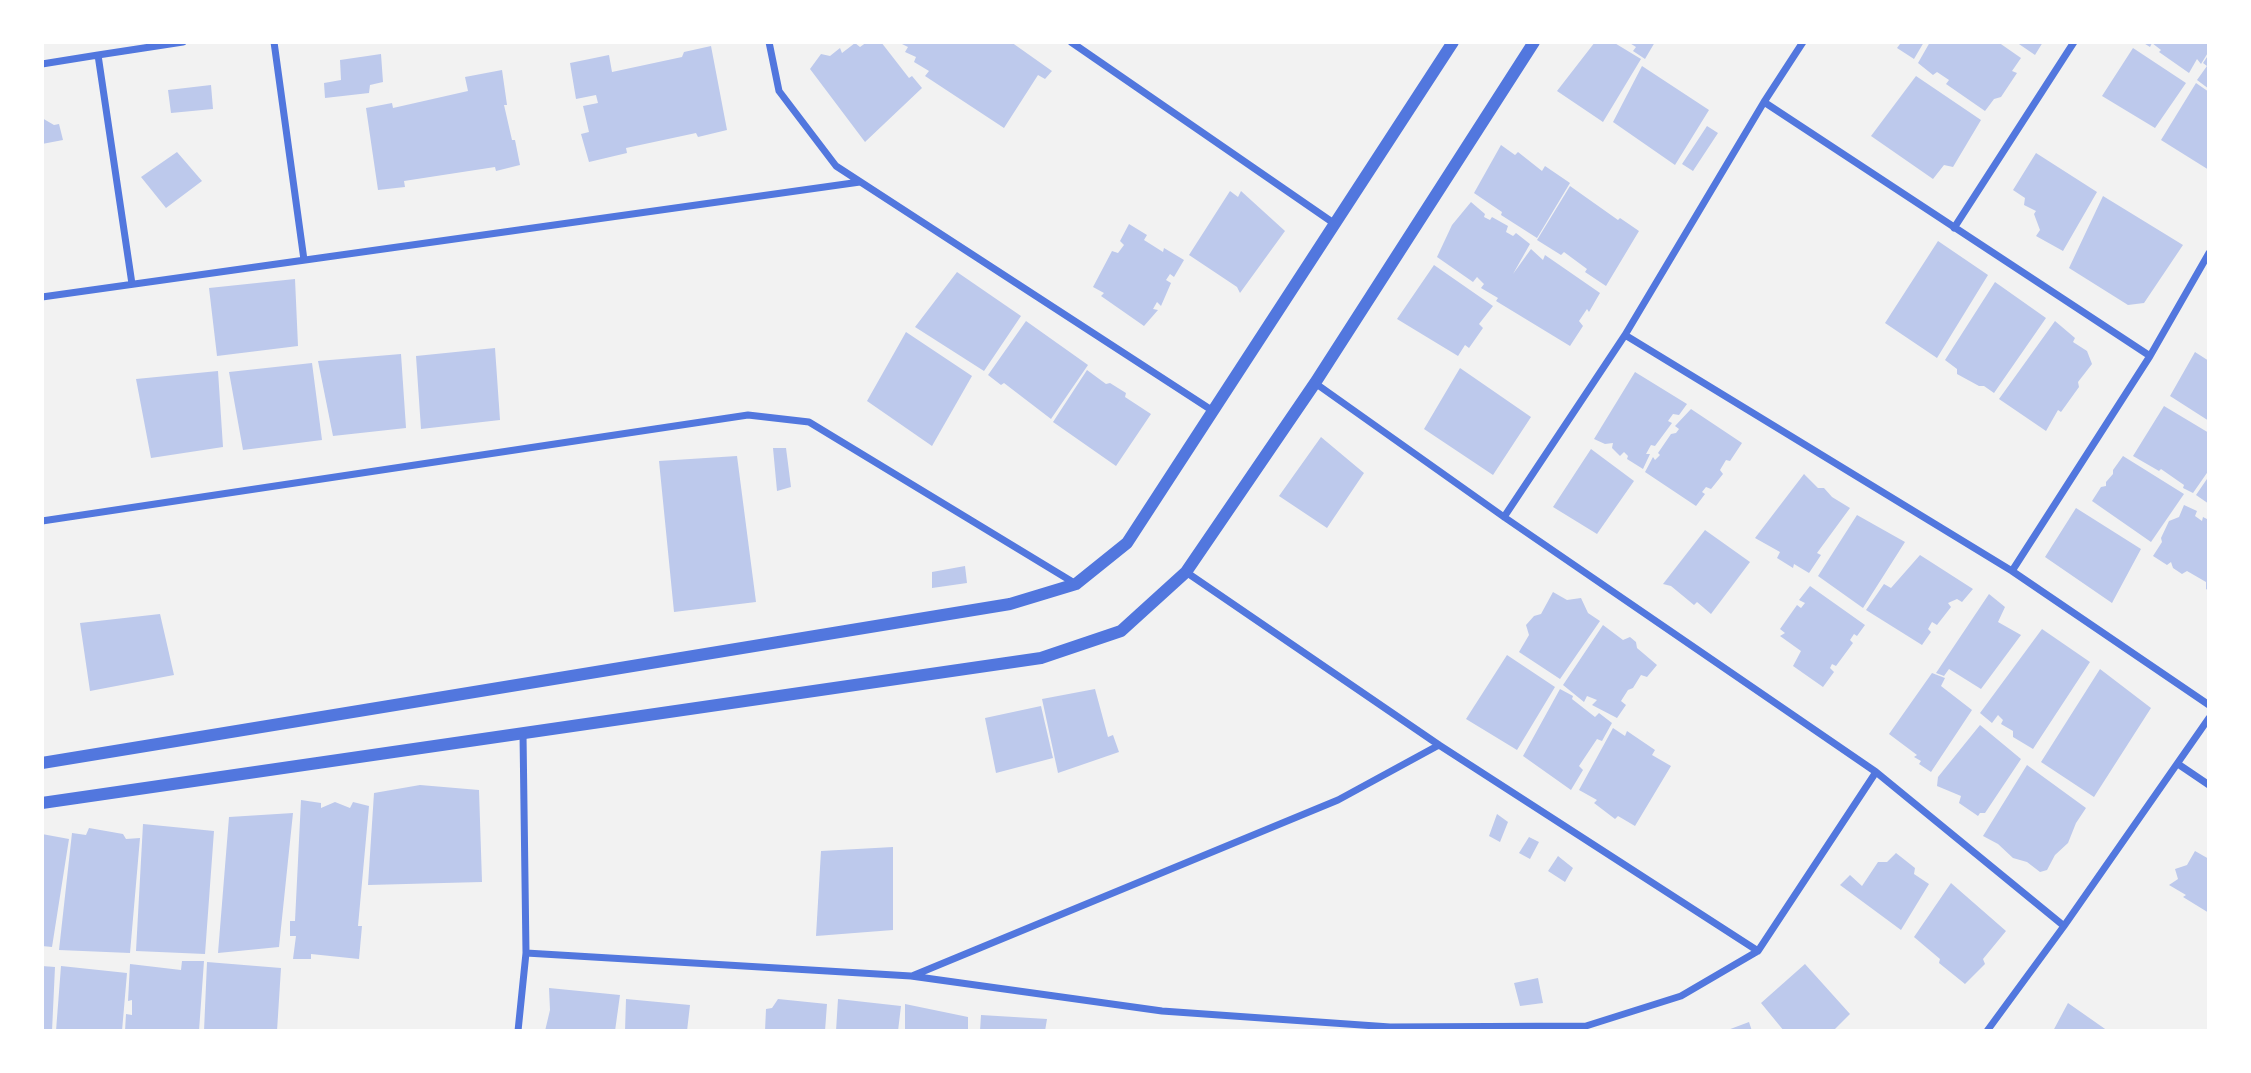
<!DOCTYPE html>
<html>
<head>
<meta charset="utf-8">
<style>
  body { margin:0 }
  #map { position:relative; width:2251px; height:1073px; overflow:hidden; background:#f2f2f2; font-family:"Exo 2",sans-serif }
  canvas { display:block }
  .frame { position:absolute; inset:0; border:44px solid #fff; pointer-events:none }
</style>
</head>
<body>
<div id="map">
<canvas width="2251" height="1073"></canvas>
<div class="frame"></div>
</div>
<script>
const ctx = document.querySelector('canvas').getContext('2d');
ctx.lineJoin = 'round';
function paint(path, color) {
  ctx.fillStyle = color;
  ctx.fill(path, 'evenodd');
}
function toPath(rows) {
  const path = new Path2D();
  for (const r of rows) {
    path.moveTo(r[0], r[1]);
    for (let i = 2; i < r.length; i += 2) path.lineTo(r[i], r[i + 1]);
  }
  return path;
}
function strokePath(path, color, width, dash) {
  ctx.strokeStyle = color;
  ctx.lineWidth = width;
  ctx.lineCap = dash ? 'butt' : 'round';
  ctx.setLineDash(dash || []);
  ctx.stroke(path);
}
const building = toPath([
  [867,42,881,42,909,78,912,76,922,88,865,142,810,69,821,54,830,56,840,48,842,53,855,43,860,47],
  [898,42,1011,42,1052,71,1045,79,1038,75,1004,128,925,76,929,71,914,62,916,57,905,52,908,47],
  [1595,42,1613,42,1641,59,1603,122,1557,91],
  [1628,42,1655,42,1645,59,1633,51,1636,47],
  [1897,42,1924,42,1914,59,1897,48,1900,44],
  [1930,42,1998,42,2021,58,2012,71,2017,73,2001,97,1994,99,1985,111,1946,84,1949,80,1937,72,1933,75,1918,63],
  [2016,42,2043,42,2035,55],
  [2142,42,2209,42,2209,51,2201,64,2197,59,2189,73,2159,52,2161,50,2152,43,2150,47],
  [711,46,727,130,698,137,696,133,626,148,627,153,589,162,581,134,589,132,583,106,598,103,596,95,576,99,570,63,609,55,612,72,682,57,684,52],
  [2133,48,2186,83,2155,128,2102,96],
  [381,54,383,82,370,85,369,93,325,98,324,83,341,80,340,60],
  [2209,54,2209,89,2197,80,2207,66,2203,63],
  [1642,66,1709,110,1675,165,1613,122],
  [502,70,507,105,504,105,512,140,515,140,520,165,496,171,495,167,404,181,405,187,378,190,366,108,392,103,393,108,468,91,465,77],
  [1916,76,1981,120,1953,167,1944,165,1933,179,1871,136],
  [2196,83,2209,92,2209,170,2161,140],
  [211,85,213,109,171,113,168,90],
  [42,118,54,125,59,124,63,140,42,144],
  [1707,126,1718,133,1693,171,1682,164],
  [1501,145,1515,155,1518,152,1542,171,1545,166,1570,183,1537,238,1501,215,1502,212,1474,193],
  [177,152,202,181,166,208,141,177],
  [2036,153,2097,192,2063,251,2036,236,2040,230,2034,214,2036,211,2024,205,2025,198,2013,190],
  [1570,186,1618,220,1620,218,1639,231,1606,286,1585,272,1587,269,1564,252,1561,255,1537,240],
  [1230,191,1238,197,1241,191,1285,231,1240,293,1237,287,1189,255],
  [2103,196,2183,245,2144,303,2128,305,2069,268],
  [1471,202,1485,214,1484,217,1490,220,1492,217,1508,226,1506,232,1513,236,1516,233,1530,244,1513,274,1531,249,1543,260,1545,255,1600,293,1589,312,1587,309,1579,321,1583,326,1570,346,1496,301,1498,298,1481,288,1484,284,1477,277,1473,282,1437,257,1452,225],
  [1129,224,1147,235,1144,240,1163,252,1164,248,1184,260,1174,277,1170,274,1166,280,1171,283,1161,306,1157,302,1153,309,1158,310,1144,326,1101,296,1104,293,1093,287,1112,251,1118,253,1124,245,1120,241],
  [1938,241,1988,275,1937,358,1885,323],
  [1434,265,1493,306,1479,324,1483,328,1469,348,1465,345,1458,356,1397,319],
  [957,272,1021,316,984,371,915,327],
  [295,279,298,346,217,356,209,288],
  [1995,282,2046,318,1994,393,1984,386,1979,386,1957,374,1957,369,1945,360],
  [1026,321,1088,365,1051,419,1004,383,1001,385,988,375],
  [2055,321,2075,338,2073,342,2087,351,2092,364,2078,382,2079,387,2061,412,2058,410,2046,431,1999,399],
  [906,332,972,376,932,446,867,401],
  [495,348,500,420,421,429,416,356],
  [2195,352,2209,361,2209,421,2170,396],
  [401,354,406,428,333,436,318,361],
  [312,363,322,440,243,450,229,372],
  [1460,368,1531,417,1493,475,1424,429],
  [1087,370,1106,384,1110,383,1126,393,1125,397,1151,414,1116,466,1053,422],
  [218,371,223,447,151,458,136,379],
  [1635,372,1687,404,1679,415,1673,414,1668,421,1672,423,1655,446,1651,445,1646,454,1650,454,1643,469,1627,459,1628,456,1624,452,1620,456,1612,448,1613,443,1605,444,1594,439],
  [2164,406,2209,433,2209,470,2193,493,2183,488,2184,485,2161,469,2159,471,2133,456],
  [1691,409,1742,443,1730,461,1726,460,1720,470,1723,474,1711,489,1706,487,1702,492,1705,494,1696,506,1645,472,1653,457,1655,460,1660,455,1658,453,1671,434,1676,433,1679,429,1675,426],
  [1321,437,1364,473,1327,528,1279,496],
  [773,448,786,448,791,487,777,491],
  [1591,449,1634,481,1597,534,1553,507],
  [737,456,756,602,674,612,659,461],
  [2123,456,2184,494,2151,542,2092,501,2101,487,2106,486,2106,482,2113,474,2113,470],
  [1804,474,1818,488,1824,488,1832,497,1850,508,1817,553,1821,555,1809,573,1794,564,1793,568,1777,558,1780,552,1755,538],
  [2209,476,2209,504,2196,495],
  [2184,505,2197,511,2195,516,2202,521,2203,517,2209,520,2209,591,2206,589,2206,582,2187,571,2182,574,2173,568,2171,562,2167,565,2153,556,2162,542,2161,538,2169,521,2179,517],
  [2076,508,2141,549,2112,603,2045,557],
  [1857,515,1905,542,1863,608,1818,576],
  [1705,530,1750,562,1711,614,1697,602,1694,605,1671,586,1663,584],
  [1920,555,1973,589,1962,602,1957,599,1948,603,1951,607,1937,625,1932,622,1928,629,1931,632,1922,645,1866,610,1884,584,1891,588],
  [965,566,967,583,932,588,932,572],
  [1810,586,1865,625,1857,636,1854,634,1850,640,1853,643,1836,666,1832,664,1830,668,1834,672,1823,687,1793,666,1801,651,1780,636,1785,633,1780,629,1797,605,1801,608,1805,603,1799,600],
  [1553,592,1567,600,1581,598,1588,613,1600,621,1560,679,1519,652,1529,635,1526,625,1534,616,1541,614],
  [1989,594,2005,607,1998,622,2021,635,1981,689,1949,669,1944,676,1936,673],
  [160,614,174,675,90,691,80,623],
  [1603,625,1623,640,1630,637,1636,642,1637,648,1657,665,1647,677,1641,675,1633,688,1628,690,1621,701,1626,705,1617,718,1592,705,1597,700,1587,696,1584,702,1563,685],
  [2042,629,2090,662,2033,749,2013,737,2013,731,2001,724,2003,720,1998,715,1992,723,1980,713],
  [1507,655,1555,687,1517,750,1466,719],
  [2100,669,2151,708,2094,797,2041,762],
  [1932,673,1945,678,1941,686,1972,710,1931,772,1919,764,1921,761,1914,757,1917,755,1889,734],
  [1095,689,1108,737,1113,735,1119,752,1058,773,1042,699],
  [1560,689,1573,696,1572,699,1595,717,1599,713,1612,723,1602,741,1597,739,1579,766,1583,770,1571,790,1523,756],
  [1041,706,1053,758,996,773,985,718],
  [1980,725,2021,759,1985,813,1980,813,1978,816,1959,803,1961,796,1937,786,1938,777],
  [1613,728,1625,736,1627,731,1655,750,1652,755,1671,766,1635,826,1618,816,1615,819,1594,803,1597,800,1579,790],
  [2027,765,2086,808,2076,823,2068,843,2055,855,2047,870,2040,872,2027,862,2013,858,1998,844,1983,836],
  [420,785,479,790,482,882,368,885,374,793],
  [301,800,321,803,321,808,335,802,350,808,353,802,369,806,358,926,362,926,359,959,311,954,311,959,293,959,296,936,290,936,290,921,295,921],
  [293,813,279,947,218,953,229,817],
  [1497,814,1508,822,1500,842,1489,836],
  [143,824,214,831,205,954,136,951],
  [89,828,123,834,126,839,140,838,130,953,59,950,72,833,86,835],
  [42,834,69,839,52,947,42,946],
  [1529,837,1539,842,1530,859,1519,853],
  [893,847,893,930,816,936,821,851],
  [2195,851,2209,859,2209,913,2183,897,2186,895,2169,885,2178,879,2175,869,2187,865],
  [1896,853,1915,868,1914,874,1929,884,1901,930,1840,885,1850,875,1862,886,1878,862,1887,862],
  [1558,856,1573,868,1565,882,1548,871],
  [1951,883,2006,931,1983,959,1985,964,1965,984,1939,963,1940,959,1914,937],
  [182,961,204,961,199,1031,125,1031,126,1014,132,1015,132,1000,128,1001,130,964,181,970],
  [207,962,281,968,277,1031,204,1031],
  [1805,964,1850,1014,1833,1031,1784,1031,1761,1003],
  [42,966,55,967,52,1031,42,1031],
  [61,966,127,973,122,1031,56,1031],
  [1538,978,1543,1003,1520,1006,1514,983],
  [549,988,620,995,615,1031,545,1031,550,1010],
  [626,999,690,1005,687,1031,625,1031],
  [778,999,827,1004,825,1031,765,1031,766,1009,772,1008],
  [838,999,901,1006,898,1031,836,1031],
  [2068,1003,2108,1031,2053,1031],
  [905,1004,968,1017,968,1031,905,1031],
  [981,1015,1047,1019,1045,1031,980,1031],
  [1749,1022,1752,1031,1725,1031]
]);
const minor = toPath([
  [274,42,304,260],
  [769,42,779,91,836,166,1213,411],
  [1071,42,1335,224],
  [42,64,98,55],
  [1764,102,2150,356],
  [1954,228,2074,42],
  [132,284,98,55,183,42],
  [42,297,860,182],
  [1625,335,2012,571,2209,705],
  [1315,383,1504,517,1876,772,2064,926],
  [1504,517,1625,335,1764,102,1803,42],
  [42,521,748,415,809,422,1076,584],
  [2012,571,2150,356,2209,253],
  [1186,572,1439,745,1758,951],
  [2178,764,2209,785],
  [526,953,911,976,1162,1011,1390,1027,1586,1026,1681,996,1758,951,1876,772],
  [912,976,1338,800,1439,745],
  [518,1031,526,953,523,734],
  [1987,1031,2064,926,2209,718]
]);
const tertiary = toPath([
  [42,763,1010,604,1076,584,1127,543,1453,42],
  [42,803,1041,658,1121,631,1186,572,1315,383,1534,42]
]);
paint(building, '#bdc9ec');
strokePath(minor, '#5277de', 7);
strokePath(tertiary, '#5277de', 12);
</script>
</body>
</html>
